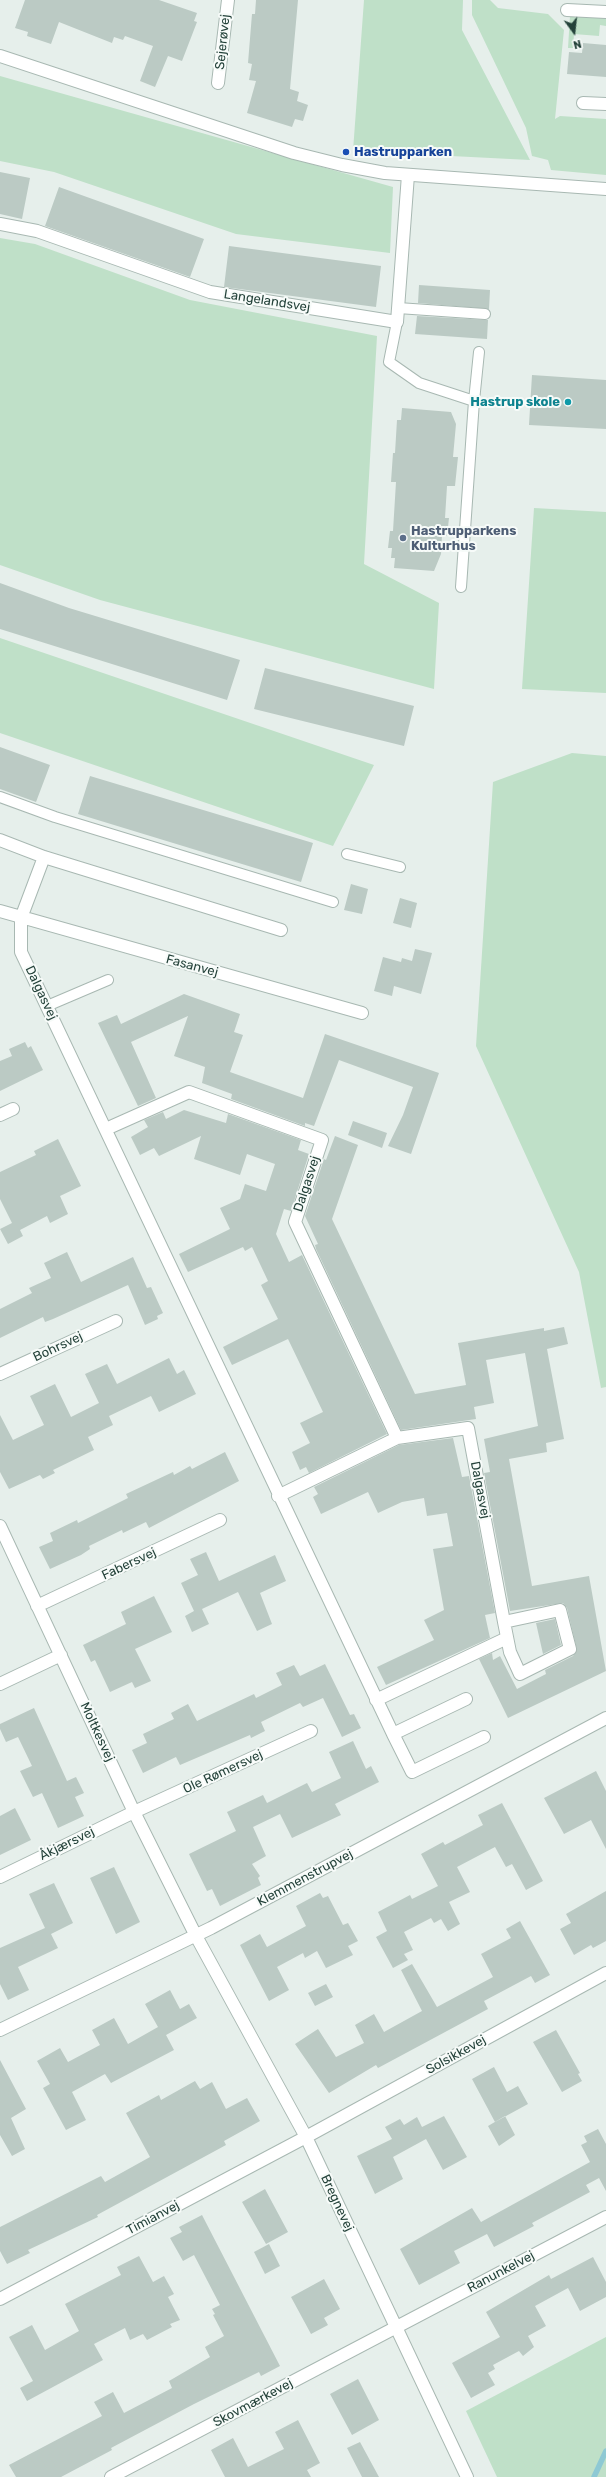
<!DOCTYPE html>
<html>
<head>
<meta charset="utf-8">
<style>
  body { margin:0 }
  #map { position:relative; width:606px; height:2477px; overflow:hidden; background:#e6efeb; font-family:Rubik,sans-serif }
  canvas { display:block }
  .north { position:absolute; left:554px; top:12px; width:40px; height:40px; -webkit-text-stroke:3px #f7fbf9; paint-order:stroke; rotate:165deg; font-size:11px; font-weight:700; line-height:16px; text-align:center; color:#24423a }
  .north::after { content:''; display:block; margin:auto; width:14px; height:18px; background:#24423a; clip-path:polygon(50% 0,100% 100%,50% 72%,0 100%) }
</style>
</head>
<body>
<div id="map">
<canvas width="606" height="2477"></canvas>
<div class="north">N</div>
</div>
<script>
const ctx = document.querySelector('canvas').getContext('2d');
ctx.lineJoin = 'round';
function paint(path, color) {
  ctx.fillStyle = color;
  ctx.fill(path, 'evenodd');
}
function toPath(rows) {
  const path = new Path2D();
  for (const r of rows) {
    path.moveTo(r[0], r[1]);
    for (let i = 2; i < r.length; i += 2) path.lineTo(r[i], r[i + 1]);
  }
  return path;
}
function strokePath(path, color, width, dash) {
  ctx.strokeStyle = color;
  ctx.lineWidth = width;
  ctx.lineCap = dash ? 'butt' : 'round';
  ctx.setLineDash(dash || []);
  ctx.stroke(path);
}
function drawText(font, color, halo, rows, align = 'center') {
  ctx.font = font + ' Rubik,sans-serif';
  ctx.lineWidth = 4;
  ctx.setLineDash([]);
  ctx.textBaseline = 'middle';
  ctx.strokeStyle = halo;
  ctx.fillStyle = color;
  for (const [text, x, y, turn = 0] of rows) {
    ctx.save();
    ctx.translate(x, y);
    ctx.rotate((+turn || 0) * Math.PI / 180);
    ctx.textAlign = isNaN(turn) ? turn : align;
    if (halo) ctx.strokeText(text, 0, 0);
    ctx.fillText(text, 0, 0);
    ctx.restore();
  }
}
const green = toPath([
  [364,0,463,0,462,30,530,160,353,151],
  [472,0,490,0,498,8,548,14,564,30,555,119,560,116,606,119,606,175,551,170,548,160,532,156,526,128,472,15],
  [570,16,606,18,606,26,600,25,599,36,574,34,573,48,568,48],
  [0,76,393,187,390,253,236,234,54,172,0,161],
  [0,238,35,244,190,300,377,336,364,564,439,603,434,689,100,600,0,565],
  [534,508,606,512,606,693,522,689],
  [0,638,374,765,333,846,0,733],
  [572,753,606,756,606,1387,601,1388,579,1272,476,1046,493,782],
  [606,2337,606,2477,497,2477,466,2411]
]);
const stream = toPath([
  [594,2477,606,2451]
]);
const building = toPath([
  [25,0,159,0,197,13,194,21,197,22,182,61,168,56,155,87,140,81,153,46,125,36,123,40,114,37,112,43,59,22,51,44,27,36,28,32,15,28],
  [256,0,298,0,290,89,299,92,297,101,308,105,303,121,295,119,292,127,247,113,256,81,249,80,252,64,248,63,252,14,255,14],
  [583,43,606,45,606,77,567,74,569,52,582,53],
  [0,172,30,178,22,219,0,214],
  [59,187,204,239,190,277,45,226],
  [229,246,381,266,376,307,224,287],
  [419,285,490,290,489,309,418,303],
  [417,316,488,320,487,339,415,334],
  [532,375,606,380,606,429,529,425],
  [402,408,451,412,456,424,453,457,458,457,455,486,447,486,445,518,449,518,447,536,442,535,441,554,434,571,394,568,395,558,391,558,392,548,388,548,390,531,393,531,396,482,391,482,393,453,395,453,397,420,401,420],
  [0,583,69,608,240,660,227,700,0,629],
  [265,668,414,706,404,746,254,709],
  [0,747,50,765,36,802,0,789],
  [90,776,313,843,301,882,78,814],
  [351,884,368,889,362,914,344,910],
  [400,898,417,903,411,928,393,923],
  [415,949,432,953,421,994,394,986,392,996,374,991,383,957,401,962,402,958,412,961],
  [184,994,240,1014,234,1032,243,1035,230,1072,303,1098,325,1034,439,1073,411,1154,388,1146,403,1115,413,1087,339,1060,314,1126,305,1123,305,1126,231,1099,232,1094,202,1083,205,1067,174,1056,188,1016,131,1042,156,1098,138,1106,98,1023,117,1015,121,1024],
  [25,1042,28,1048,31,1046,43,1070,0,1091,0,1061,12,1056,9,1049],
  [184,1110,226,1123,228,1114,301,1140,298,1150,309,1154,291,1211,284,1209,276,1234,289,1262,302,1255,387,1434,309,1473,306,1467,300,1470,292,1452,310,1443,300,1423,323,1412,288,1339,232,1365,223,1347,278,1319,261,1285,268,1281,252,1247,245,1251,243,1247,188,1272,179,1254,230,1229,220,1208,240,1199,245,1184,266,1191,275,1164,247,1154,240,1175,194,1159,201,1136,159,1156,154,1148,140,1155,131,1137,148,1127,144,1120,163,1112,166,1119],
  [353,1121,387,1133,382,1148,348,1135],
  [335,1136,358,1145,332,1219,415,1394,466,1385,458,1343,544,1328,544,1331,564,1327,568,1344,547,1349,564,1439,546,1443,547,1452,509,1459,532,1586,589,1576,606,1671,508,1718,479,1659,492,1653,493,1660,500,1656,517,1689,546,1674,545,1670,573,1656,577,1650,567,1608,563,1603,510,1611,484,1473,490,1472,484,1439,538,1426,525,1353,486,1360,494,1403,474,1407,476,1419,401,1430,316,1249,315,1245,318,1244,305,1216,324,1159,326,1160],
  [58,1139,81,1186,60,1196,68,1214,50,1223,47,1216,20,1230,23,1236,8,1244,0,1229,12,1223,0,1199,0,1172,36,1155,34,1151],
  [67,1252,81,1282,133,1257,147,1288,151,1287,163,1313,157,1316,158,1319,145,1325,128,1285,53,1319,45,1322,43,1317,0,1338,0,1309,32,1293,29,1288,51,1278,44,1263],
  [169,1358,177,1374,184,1370,196,1394,159,1412,151,1396,109,1416,113,1425,88,1437,94,1450,53,1470,55,1473,43,1479,40,1475,9,1489,0,1472,0,1415,13,1440,44,1425,30,1396,55,1384,71,1417,99,1403,85,1374,107,1364,117,1384],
  [453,1438,462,1477,469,1476,495,1613,485,1615,490,1638,386,1685,377,1667,434,1640,424,1620,444,1610,433,1549,453,1546,447,1513,427,1516,424,1498,402,1502,378,1513,368,1492,321,1514,313,1497,318,1494,314,1487,399,1445],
  [225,1452,239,1481,149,1528,146,1522,123,1533,122,1530,89,1546,90,1549,81,1555,50,1569,39,1547,53,1541,50,1533,77,1520,78,1523,128,1498,126,1494,173,1472,174,1475,190,1466,192,1469],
  [206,1552,219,1581,275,1555,286,1581,260,1593,272,1624,257,1631,238,1592,202,1609,209,1624,192,1632,185,1616,194,1611,181,1583,198,1575,190,1559],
  [154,1596,172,1632,135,1649,151,1681,135,1688,132,1682,110,1692,95,1660,91,1662,83,1645,126,1624,121,1612],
  [555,1619,561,1645,543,1654,536,1623],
  [325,1664,350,1715,354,1714,361,1728,342,1737,323,1698,303,1707,300,1703,261,1722,265,1731,251,1738,250,1735,180,1765,176,1757,143,1773,132,1750,147,1743,143,1734,174,1719,171,1713,188,1704,197,1721,254,1694,256,1698,282,1685,276,1673,294,1665,300,1676],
  [34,1708,67,1781,76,1777,84,1793,75,1797,84,1816,58,1828,42,1793,33,1797,20,1771,32,1766,18,1737,6,1742,0,1729,0,1724],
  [353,1741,366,1769,371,1766,379,1782,335,1804,341,1815,292,1838,280,1814,253,1827,266,1856,252,1864,260,1876,258,1878,261,1885,220,1906,212,1889,207,1891,189,1854,236,1831,227,1812,263,1795,267,1803,307,1783,312,1792,341,1778,329,1752],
  [596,1771,606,1791,606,1849,591,1820,564,1834,544,1798],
  [502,1803,543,1881,526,1890,512,1864,506,1867,495,1847,457,1867,470,1892,449,1902,460,1924,448,1931,441,1919,434,1923,431,1918,404,1932,413,1950,404,1954,408,1960,393,1968,376,1937,387,1931,378,1912,410,1895,412,1899,438,1886,421,1854,443,1842,445,1845,483,1825,478,1815],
  [15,1808,31,1840,0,1855,0,1816],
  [114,1867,140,1922,116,1934,90,1878],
  [54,1883,73,1923,51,1934,58,1948,18,1967,29,1990,8,2000,0,1984,0,1948,45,1928,29,1894],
  [606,1891,606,1941,593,1948,591,1945,574,1955,560,1929,571,1923,566,1914],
  [320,1893,323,1898,328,1896,343,1925,348,1923,358,1941,348,1946,353,1955,326,1968,317,1951,305,1958,303,1953,277,1967,289,1990,269,2001,240,1945,260,1934,267,1947,306,1926,296,1906],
  [520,1921,550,1975,535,1983,531,1976,484,2001,488,2009,378,2068,376,2065,329,2093,295,2044,318,2029,336,2057,364,2043,355,2025,374,2014,384,2032,422,2011,401,1970,412,1964,437,2007,493,1977,481,1954,511,1938,506,1929],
  [326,1984,333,1997,315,2006,308,1993],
  [170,1990,180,2009,189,2004,197,2018,166,2035,174,2050,111,2083,105,2074,72,2092,86,2120,66,2130,43,2088,50,2084,37,2061,60,2048,68,2062,100,2045,92,2030,114,2018,128,2044,158,2027,145,2004],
  [556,2030,580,2073,578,2074,582,2081,562,2092,533,2042],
  [0,2060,26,2109,11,2118,25,2149,12,2156,0,2135],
  [494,2067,507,2092,518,2086,528,2104,495,2122,472,2079],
  [195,2081,200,2089,212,2082,226,2109,247,2098,260,2121,224,2141,226,2145,97,2215,98,2217,28,2250,30,2253,7,2264,0,2251,0,2227,101,2176,105,2182,150,2157,126,2113,159,2095,161,2100],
  [444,2116,467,2157,443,2170,426,2139,393,2157,403,2179,375,2194,357,2156,392,2139,385,2127,400,2119,404,2125,417,2117,422,2127],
  [505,2116,515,2135,499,2146,488,2126],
  [598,2129,606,2144,606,2191,599,2178,586,2185,590,2192,532,2223,534,2226,494,2247,487,2234,454,2251,460,2263,419,2285,400,2249,472,2208,481,2222,590,2162,581,2145,587,2142,584,2136],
  [265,2189,288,2232,266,2244,242,2202],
  [202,2215,280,2366,261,2376,259,2372,194,2404,111,2448,112,2450,61,2477,16,2477,9,2465,102,2416,94,2402,113,2392,124,2413,172,2388,169,2381,210,2357,205,2347,224,2336,213,2315,215,2314,212,2309,220,2305,194,2255,183,2261,170,2238,182,2232,179,2227],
  [269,2244,280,2266,265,2274,254,2252],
  [139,2256,153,2282,164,2276,174,2294,168,2297,180,2320,170,2324,172,2327,147,2340,143,2334,130,2340,125,2328,94,2344,103,2360,27,2401,20,2388,33,2381,9,2337,32,2325,45,2350,79,2331,65,2304,121,2275,117,2267],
  [593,2257,606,2282,606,2297,580,2311,568,2288,535,2306,546,2326,528,2336,534,2347,523,2356,519,2351,493,2365,495,2369,488,2373,495,2385,471,2398,452,2363,500,2337,486,2312,549,2275,551,2279],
  [324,2279,340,2309,324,2318,328,2325,311,2334,291,2297],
  [358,2379,379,2420,352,2435,330,2394],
  [298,2420,320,2463,307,2470,311,2477,225,2477,211,2450,233,2438,248,2467,284,2449,275,2432],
  [360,2442,379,2477,362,2477,347,2448]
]);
const service = toPath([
  [398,308,485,314],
  [397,322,389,362,419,383,474,401,461,587],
  [474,401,479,352],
  [0,797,55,817,333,902],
  [347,854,400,867],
  [47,1006,108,980]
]);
const minor = toPath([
  [567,10,606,12],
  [218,83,228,0],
  [583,103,606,104],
  [0,224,37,231,210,292,397,322,408,175],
  [0,840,44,857,281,930],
  [44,857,21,918,21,952,393,1734,466,1699],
  [0,911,362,1013],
  [0,1115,13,1109],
  [106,1129,189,1092,322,1140,295,1222,397,1438,278,1496],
  [0,1374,116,1321],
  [397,1438,468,1428,504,1622,560,1610,570,1649,520,1674,510,1652,504,1622],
  [0,1526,134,1812,196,1936,306,2137,467,2477],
  [37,1606,220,1520],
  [0,1684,61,1655],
  [376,1700,507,1638],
  [393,1734,412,1772,484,1737],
  [0,1877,134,1812,311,1731],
  [0,2030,211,1928,606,1718],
  [0,2299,306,2137,606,1973],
  [111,2477,606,2217]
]);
const tertiary = toPath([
  [0,56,294,153,342,165,385,173,606,189]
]);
const markers = [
  [346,152,4,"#1a4fb4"],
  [568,402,4,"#0f9aa8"],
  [403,538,4,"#5c6f8a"]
];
const streetNames = [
  ["Sejerøvej",223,42,-84],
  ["Langelandsvej",267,301,9],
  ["Fasanvej",192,966,15],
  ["Dalgasvej",41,993,65],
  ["Dalgasvej",307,1184,-72],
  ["Bohrsvej",58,1347,-25],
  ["Dalgasvej",480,1490,79],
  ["Fabersvej",129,1564,-25],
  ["Moltkesvej",97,1732,65],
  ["Ole Rømersvej",223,1772,-25],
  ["Åkjærsvej",67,1844,-26],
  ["Klemmenstrupvej",305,1878,-28],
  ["Solsikkevej",456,2055,-29],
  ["Bregnevej",337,2203,65],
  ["Timianvej",153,2218,-28],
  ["Ranunkelvej",501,2272,-28],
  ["Skovmærkevej",253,2403,-28]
];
const transitNames = [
  ["Hastrupparken",354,152]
];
const cultureNames = [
  ["Hastrup skole",560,402]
];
const serviceNames = [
  ["Hastrupparkens",411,531],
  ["Kulturhus",411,546]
];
paint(green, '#bfe0c8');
strokePath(stream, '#8ec9d4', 5.5);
paint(building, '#bbcac4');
strokePath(service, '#a8b8b2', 12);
strokePath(minor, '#a8b8b2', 14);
strokePath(tertiary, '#a8b8b2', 14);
strokePath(service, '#fff', 10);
strokePath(minor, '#fff', 12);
strokePath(tertiary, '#fff', 12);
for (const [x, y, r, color] of markers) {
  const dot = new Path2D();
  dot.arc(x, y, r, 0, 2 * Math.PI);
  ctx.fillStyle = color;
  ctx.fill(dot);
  strokePath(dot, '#f7fbf9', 1.5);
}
drawText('13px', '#24423a', '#f7fbf9', streetNames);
drawText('bold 13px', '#164399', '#f7fbf9', transitNames, 'left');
drawText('bold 13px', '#0d838f', '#f7fbf9', cultureNames, 'right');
drawText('bold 13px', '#4e5e75', '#f7fbf9', serviceNames, 'left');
</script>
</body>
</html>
